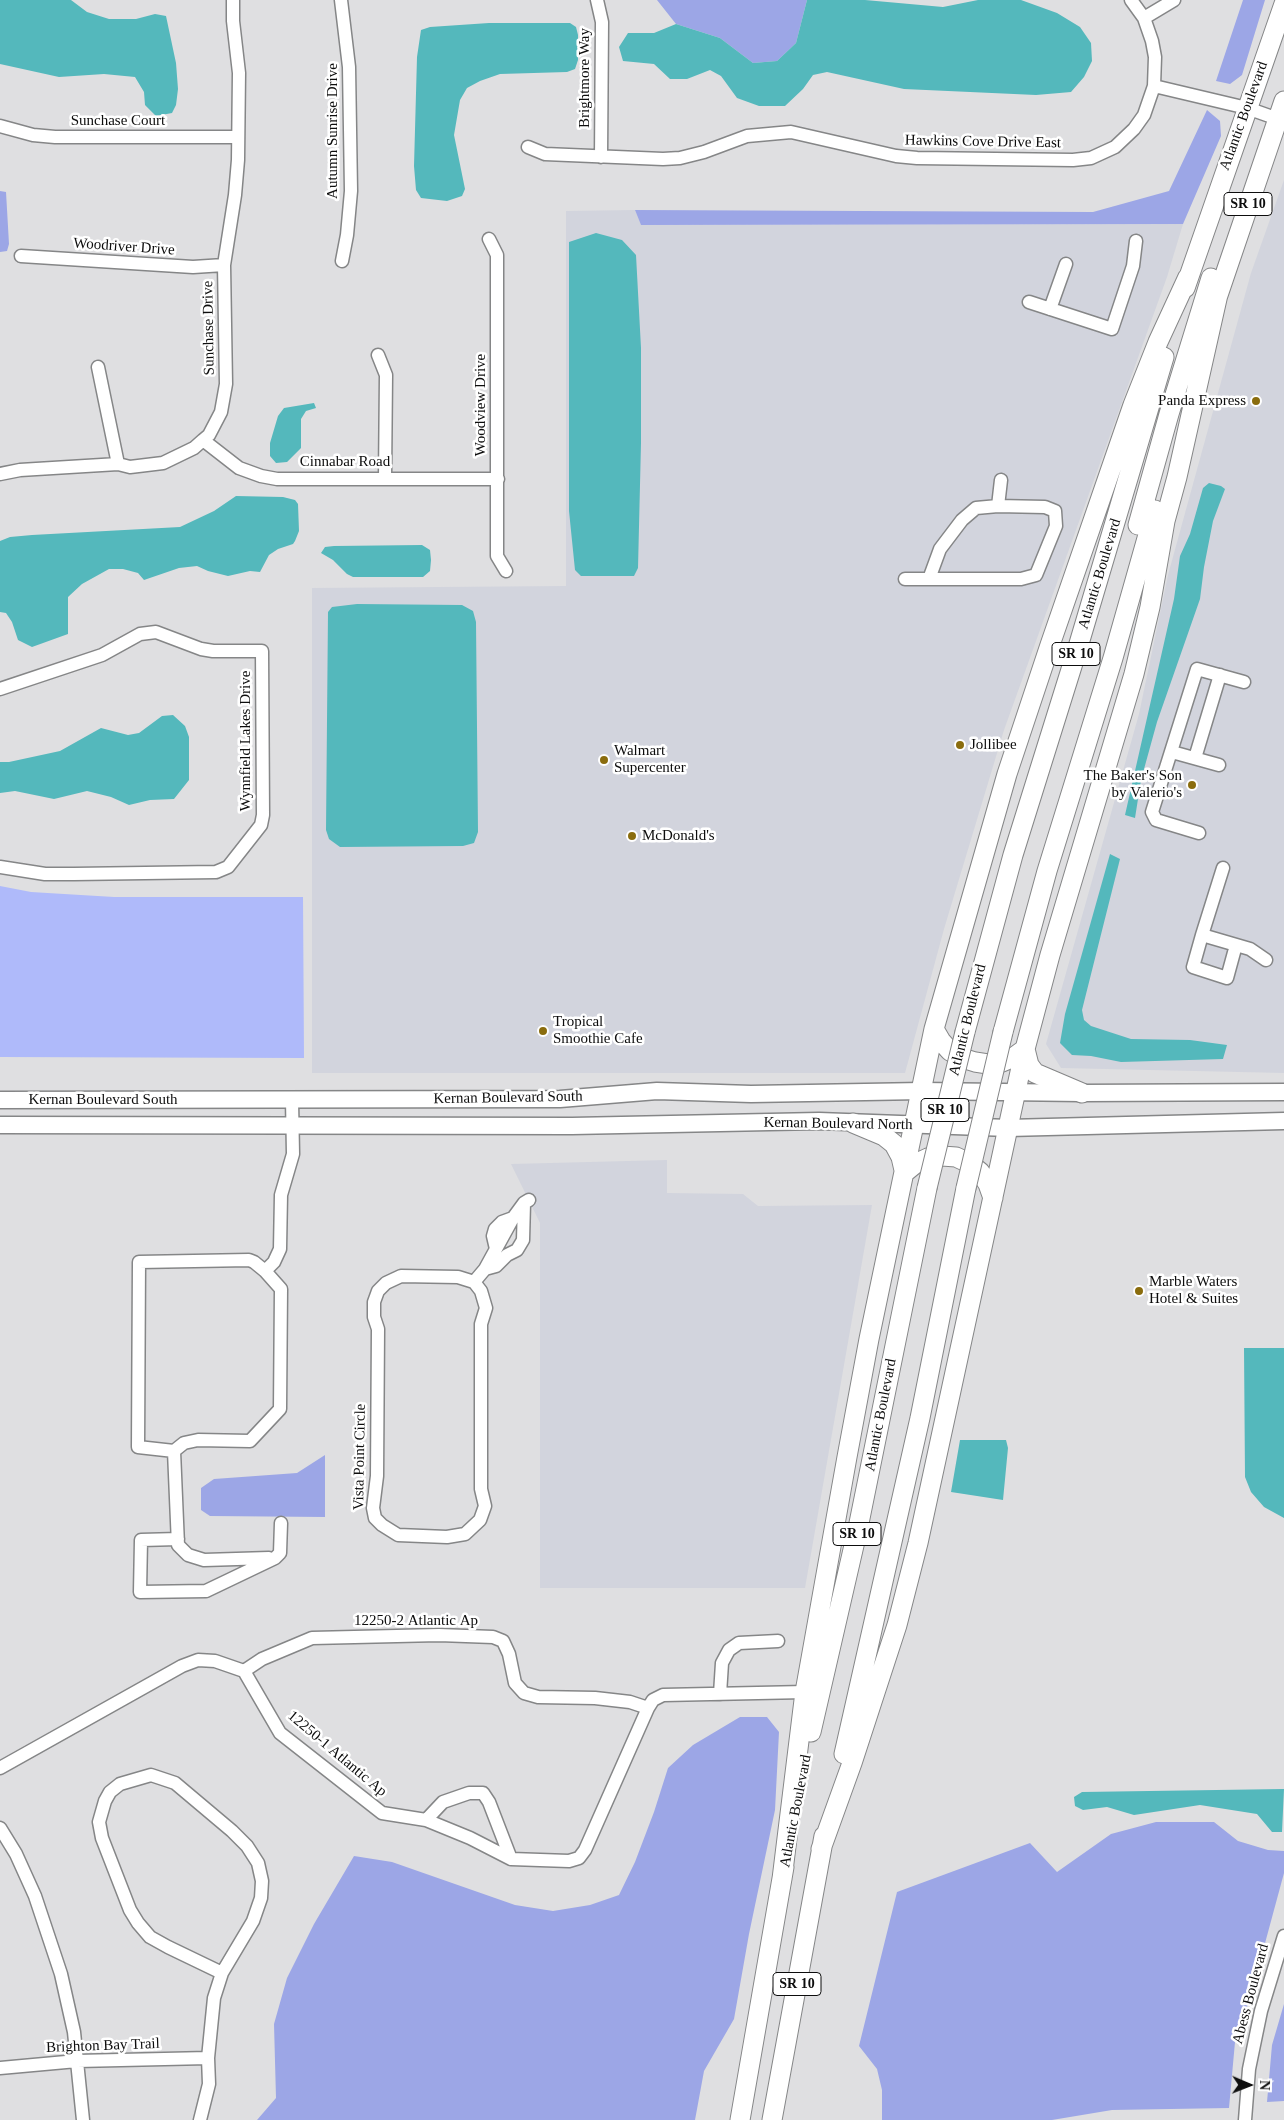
<!DOCTYPE html>
<html>
<head>
<meta charset="utf-8">
<style>
  body { margin:0 }
  #map { position:relative; width:1284px; height:2120px; overflow:hidden; background:#dfdfe1; font-family:Georgia,serif }
  canvas { display:block }
  .north { position:absolute; left:1224px; top:2060px; width:50px; height:50px; -webkit-text-stroke:4px #fff; paint-order:stroke; rotate:91deg; font-size:14px; font-weight:700; line-height:20px; text-align:center; color:#0d0d0d }
  .north::after { content:''; display:block; margin:auto; width:18px; height:22px; background:#0d0d0d; clip-path:polygon(50% 0,100% 100%,50% 72%,0 100%) }
</style>
</head>
<body>
<div id="map">
<canvas width="1284" height="2120"></canvas>
<div class="north">N</div>
</div>
<script>
const ctx = document.querySelector('canvas').getContext('2d');
ctx.lineJoin = 'round';
function paint(path, color) {
  ctx.fillStyle = color;
  ctx.fill(path, 'evenodd');
}
function toPath(rows) {
  const path = new Path2D();
  for (const r of rows) {
    path.moveTo(r[0], r[1]);
    for (let i = 2; i < r.length; i += 2) path.lineTo(r[i], r[i + 1]);
  }
  return path;
}
function strokePath(path, color, width, dash) {
  ctx.strokeStyle = color;
  ctx.lineWidth = width;
  ctx.lineCap = dash ? 'butt' : 'round';
  ctx.setLineDash(dash || []);
  ctx.stroke(path);
}
function drawText(font, color, halo, rows, align = 'center') {
  ctx.font = font + ' Georgia,serif';
  ctx.lineWidth = 5;
  ctx.setLineDash([]);
  ctx.textBaseline = 'middle';
  ctx.strokeStyle = halo;
  ctx.fillStyle = color;
  for (const [text, x, y, turn = 0] of rows) {
    ctx.save();
    ctx.translate(x, y);
    ctx.rotate((+turn || 0) * Math.PI / 180);
    ctx.textAlign = isNaN(turn) ? turn : align;
    if (halo) ctx.strokeText(text, 0, 0);
    ctx.fillText(text, 0, 0);
    ctx.restore();
  }
}
const built = toPath([
  [1284,180,1284,1073,1061,1068,1046,1044,1139,714,1168,575,1251,273],
  [635,210,641,225,1183,224,1167,277,1004,730,944,929,905,1073,312,1073,312,588,566,586,566,211],
  [667,1160,667,1193,743,1194,758,1206,872,1205,805,1588,540,1588,540,1223,511,1164]
]);
const green = toPath([
  [0,886,31,892,114,897,303,897,304,1058,0,1057]
]);
const forest = toPath([
  [657,0,807,0,796,43,777,61,753,63,720,38,676,24],
  [1243,0,1265,0,1242,75,1230,84,1216,81],
  [1207,110,1220,121,1221,136,1183,224,641,225,635,210,1093,212,1169,191],
  [0,191,6,192,9,244,7,251,0,252],
  [325,1455,325,1517,210,1516,201,1510,201,1488,214,1479,297,1473],
  [740,1717,767,1717,779,1732,775,1810,749,1934,734,2019,704,2071,695,2120,257,2120,276,2098,274,2024,287,1978,314,1924,354,1856,392,1862,515,1905,553,1911,590,1905,619,1895,635,1862,654,1812,668,1768,693,1745],
  [1156,1822,1214,1822,1238,1841,1268,1850,1284,1851,1284,1873,1251,1995,1235,2042,1229,2108,1112,2110,1052,2120,882,2120,882,2090,877,2069,859,2046,897,1892,1030,1843,1057,1872,1111,1834],
  [1284,2004,1284,2101,1267,2102,1272,2045]
]);
const water = toPath([
  [0,0,71,0,87,12,109,19,136,19,155,14,166,16,176,63,178,89,176,105,172,113,156,116,145,105,144,92,135,77,104,74,59,77,0,64],
  [807,0,865,0,943,7,978,0,1021,0,1057,13,1080,27,1091,43,1092,61,1084,77,1071,92,1036,95,904,89,827,72,813,75,803,89,785,106,759,106,737,98,721,76,710,70,687,79,670,79,654,64,623,61,619,47,628,33,654,33,676,24,720,38,753,63,777,61,796,43],
  [489,23,570,23,576,27,578,35,578,60,575,69,567,72,500,74,480,81,467,88,460,100,454,135,465,189,462,196,447,201,421,198,416,190,414,166,417,57,421,30,430,27],
  [596,233,622,240,636,255,641,348,641,443,638,568,634,576,581,576,575,570,569,511,569,242],
  [314,403,316,408,306,411,301,419,301,448,287,462,276,463,270,456,270,443,278,416,284,408],
  [1209,483,1221,486,1225,489,1213,521,1204,567,1200,599,1157,722,1141,780,1135,818,1125,815,1174,599,1180,556,1190,534,1203,488],
  [236,496,283,497,295,500,298,504,299,531,295,541,293,544,278,549,269,555,260,572,250,571,228,576,208,571,197,566,179,568,144,580,138,573,123,569,109,569,82,584,68,597,68,634,32,647,18,640,12,622,6,613,0,612,0,541,10,537,32,535,180,527,214,511],
  [422,545,430,550,431,560,430,571,423,577,353,577,347,574,333,560,321,553,325,547,334,546],
  [357,604,462,605,473,611,476,622,478,832,474,843,463,846,340,847,329,839,326,830,328,612,332,607],
  [173,715,185,726,189,737,189,780,174,799,150,800,129,805,111,797,87,791,54,799,15,791,0,793,0,762,9,762,60,751,101,728,128,735,139,733,162,716],
  [1110,854,1120,859,1082,1010,1084,1020,1091,1026,1131,1039,1190,1040,1227,1045,1223,1059,1121,1062,1091,1056,1072,1055,1060,1043,1065,1014],
  [1244,1348,1284,1348,1284,1518,1264,1507,1251,1492,1245,1477],
  [960,1440,1006,1440,1008,1448,1003,1500,951,1492],
  [1284,1789,1282,1832,1272,1832,1257,1814,1200,1805,1134,1815,1107,1807,1083,1810,1075,1806,1074,1797,1082,1792]
]);
const minor = toPath([
  [341,0,349,67,351,191,347,235,342,261],
  [597,0,602,22,601,157],
  [1144,18,1174,0],
  [1154,86,1247,108,1278,119],
  [0,126,33,135,55,137,238,137],
  [528,147,545,154,663,159,680,158,704,152,747,136,791,132,896,156,917,158,1073,160,1091,158,1115,147,1134,129,1144,115,1154,86,1155,57,1152,41,1144,18,1131,0],
  [489,239,497,255,497,556,506,571],
  [21,256,193,267,224,265],
  [1029,302,1112,329,1133,266,1136,241],
  [1050,309,1066,264],
  [378,355,386,375,385,478],
  [98,367,118,464],
  [203,440,239,468,261,476,277,479,498,479],
  [0,474,20,470,118,464,130,467,163,463,194,448,203,440,209,435,221,412,226,384,224,265,235,195,238,160,239,73,233,21,233,0],
  [998,506,1001,480],
  [905,579,1021,579,1036,575,1056,526,1055,511,1045,507,998,506,976,508,962,520,940,549,929,579],
  [0,689,102,655,140,634,156,632,201,649,213,651,262,651,263,815,261,825,228,867,216,872,74,874,45,874,0,867],
  [1172,752,1219,765],
  [1195,758,1220,675],
  [1199,833,1156,820,1152,812,1197,669,1244,682],
  [1223,868,1202,935,1250,949,1266,960],
  [1202,935,1193,967,1227,978,1236,945],
  [496,1249,493,1236,495,1229,502,1222,513,1218],
  [249,1260,254,1262,265,1271,281,1289,280,1409,250,1441,198,1440,184,1443,174,1451,138,1447,139,1262,249,1260],
  [485,1269,496,1266,507,1255,517,1250,523,1240,524,1203],
  [265,1271,274,1262,280,1249,281,1195,293,1154,292,1100],
  [474,1282,458,1277,401,1276,386,1283,378,1291,374,1302,374,1317,378,1329,377,1476,373,1508,375,1518,382,1525,398,1535,447,1537,465,1534,480,1520,485,1506,481,1489,481,1324,486,1308,481,1291,474,1282,485,1269,513,1218,524,1203,529,1200],
  [174,1451,178,1545,188,1555,204,1560,269,1558],
  [178,1539,141,1540,140,1592,206,1591,275,1558,280,1553,281,1523],
  [244,1671,262,1659,312,1638,439,1635,493,1637,503,1641,509,1654,515,1683,524,1693,538,1697,595,1698,630,1702,648,1708],
  [720,1694,722,1663,729,1650,739,1643,778,1641],
  [0,1768,182,1666,198,1660,215,1661,244,1671,280,1733,382,1813,426,1820,470,1838,511,1859,569,1861,579,1858,585,1850,648,1708,653,1700,663,1695,805,1692],
  [426,1820,443,1802,469,1793,483,1793,489,1802,511,1859],
  [0,1828,16,1854,35,1896,61,1974,74,2032,83,2120],
  [0,2068,77,2061,208,2058],
  [200,2120,209,2084,208,2058,214,1998,222,1973,253,1921,261,1898,262,1881,258,1863,247,1846,232,1831,175,1783,151,1775,120,1784,110,1792,105,1801,99,1822,102,1838,130,1910,138,1923,150,1937,168,1947,222,1973],
  [1245,2120,1249,2069,1261,2011,1284,1936]
]);
const major = toPath([
  [0,1100,560,1099,657,1091,751,1094,922,1091,1082,1093,1284,1092],
  [0,1125,572,1126,819,1121,1008,1128,1284,1121]
]);
const highway = toPath([
  [1185,288,1284,4],
  [1216,301,1284,101],
  [1138,525,1169,414,1211,278],
  [934,1029,941,1041,950,1051,962,1058,975,1062,988,1064,1002,1062,1014,1057,1025,1049,1029,1065,1035,1073,1082,1093],
  [965,1032,1013,855,1078,647,1164,357],
  [1003,1032,1047,871,1113,658,1155,510],
  [853,1123,884,1136,894,1144,901,1157,904,1170],
  [904,1173,915,1164,928,1158,942,1156,956,1157,969,1163,980,1172,988,1184,993,1198],
  [811,1732,858,1528,927,1188],
  [844,1754,920,1418,966,1188],
  [821,1849,852,1763,897,1625,918,1543,1025,1049,1050,955,1134,674,1150,607,1165,521,1177,477,1219,290],
  [782,1879,805,1692,847,1457,869,1339,934,1029,1007,774,1050,645,1133,405,1158,342,1188,277],
  [740,2120,784,1867],
  [772,2120,824,1836]
]);
const highwayBridge = toPath([
  [927,1188,965,1032],
  [966,1188,1003,1032]
]);
const markers = [
  [1256,401,5,"#8a6c0d"],
  [960,745,5,"#8a6c0d"],
  [604,760,5,"#8a6c0d"],
  [1192,785,5,"#8a6c0d"],
  [632,836,5,"#8a6c0d"],
  [543,1031,5,"#8a6c0d"],
  [1139,1291,5,"#8a6c0d"]
];
const shields = [
  [1248,204,48],
  [1076,654,48],
  [945,1110,48],
  [857,1534,48],
  [797,1984,48]
];
const shieldNames = [
  ["SR 10",1248,204],
  ["SR 10",1076,654],
  ["SR 10",945,1110],
  ["SR 10",857,1534],
  ["SR 10",797,1984]
];
const streetNames = [
  ["Brightmore Way",585,78,-90],
  ["Atlantic Boulevard",1244,116,-70],
  ["Sunchase Court",118,121],
  ["Autumn Sunrise Drive",333,131,-90],
  ["Hawkins Cove Drive East",983,142,1],
  ["Woodriver Drive",124,247,4],
  ["Sunchase Drive",209,328,-91],
  ["Woodview Drive",481,405,-90],
  ["Cinnabar Road",345,462],
  ["Atlantic Boulevard",1100,574,-73],
  ["Wynnfield Lakes Drive",246,741,-90],
  ["Atlantic Boulevard",968,1020,-76],
  ["Kernan Boulevard South",508,1098,-1],
  ["Kernan Boulevard South",103,1100],
  ["Kernan Boulevard North",838,1124,1],
  ["Atlantic Boulevard",881,1415,-79],
  ["Vista Point Circle",360,1457,-89],
  ["12250-2 Atlantic Ap",416,1621],
  ["12250-1 Atlantic Ap",337,1754,40],
  ["Atlantic Boulevard",796,1811,-79],
  ["Abess Boulevard",1251,1994,-75],
  ["Brighton Bay Trail",103,2046,-2]
];
const poiNames = [
  ["Panda Express",1246,401,"right"],
  ["Jollibee",970,745],
  ["Walmart",614,751],
  ["Supercenter",614,768],
  ["The Baker's Son",1182,776,"right"],
  ["by Valerio's",1182,793,"right"],
  ["McDonald's",642,836],
  ["Tropical",553,1022],
  ["Smoothie Cafe",553,1039],
  ["Marble Waters",1149,1282],
  ["Hotel & Suites",1149,1299]
];
paint(built, '#d2d4dd');
paint(green, '#afbafa');
paint(forest, '#9ca6e6');
paint(water, '#54b8bc');
strokePath(minor, '#858687', 15);
strokePath(major, '#858687', 19);
strokePath(highway, '#858687', 21);
strokePath(minor, '#fff', 12);
strokePath(major, '#fff', 16);
strokePath(highway, '#fff', 19);
strokePath(highwayBridge, '#858687', 21, []);
strokePath(highwayBridge, '#fff', 19);
for (const [x, y, r, color] of markers) {
  const dot = new Path2D();
  dot.arc(x, y, r, 0, 2 * Math.PI);
  ctx.fillStyle = color;
  ctx.fill(dot);
  strokePath(dot, '#fff', 2);
}
for (const [x, y, w] of shields) {
  const box = new Path2D();
  box.roundRect(x - w / 2, y - 11.5, w, 23, 4);
  ctx.fillStyle = '#fff';
  ctx.fill(box);
  strokePath(box, '#0d0d0d', 1);
}
drawText('bold 14px', '#0d0d0d', null, shieldNames);
drawText('15px', '#0d0d0d', '#fff', streetNames);
drawText('15px', '#0d0d0d', '#fff', poiNames, 'left');
</script>
</body>
</html>
